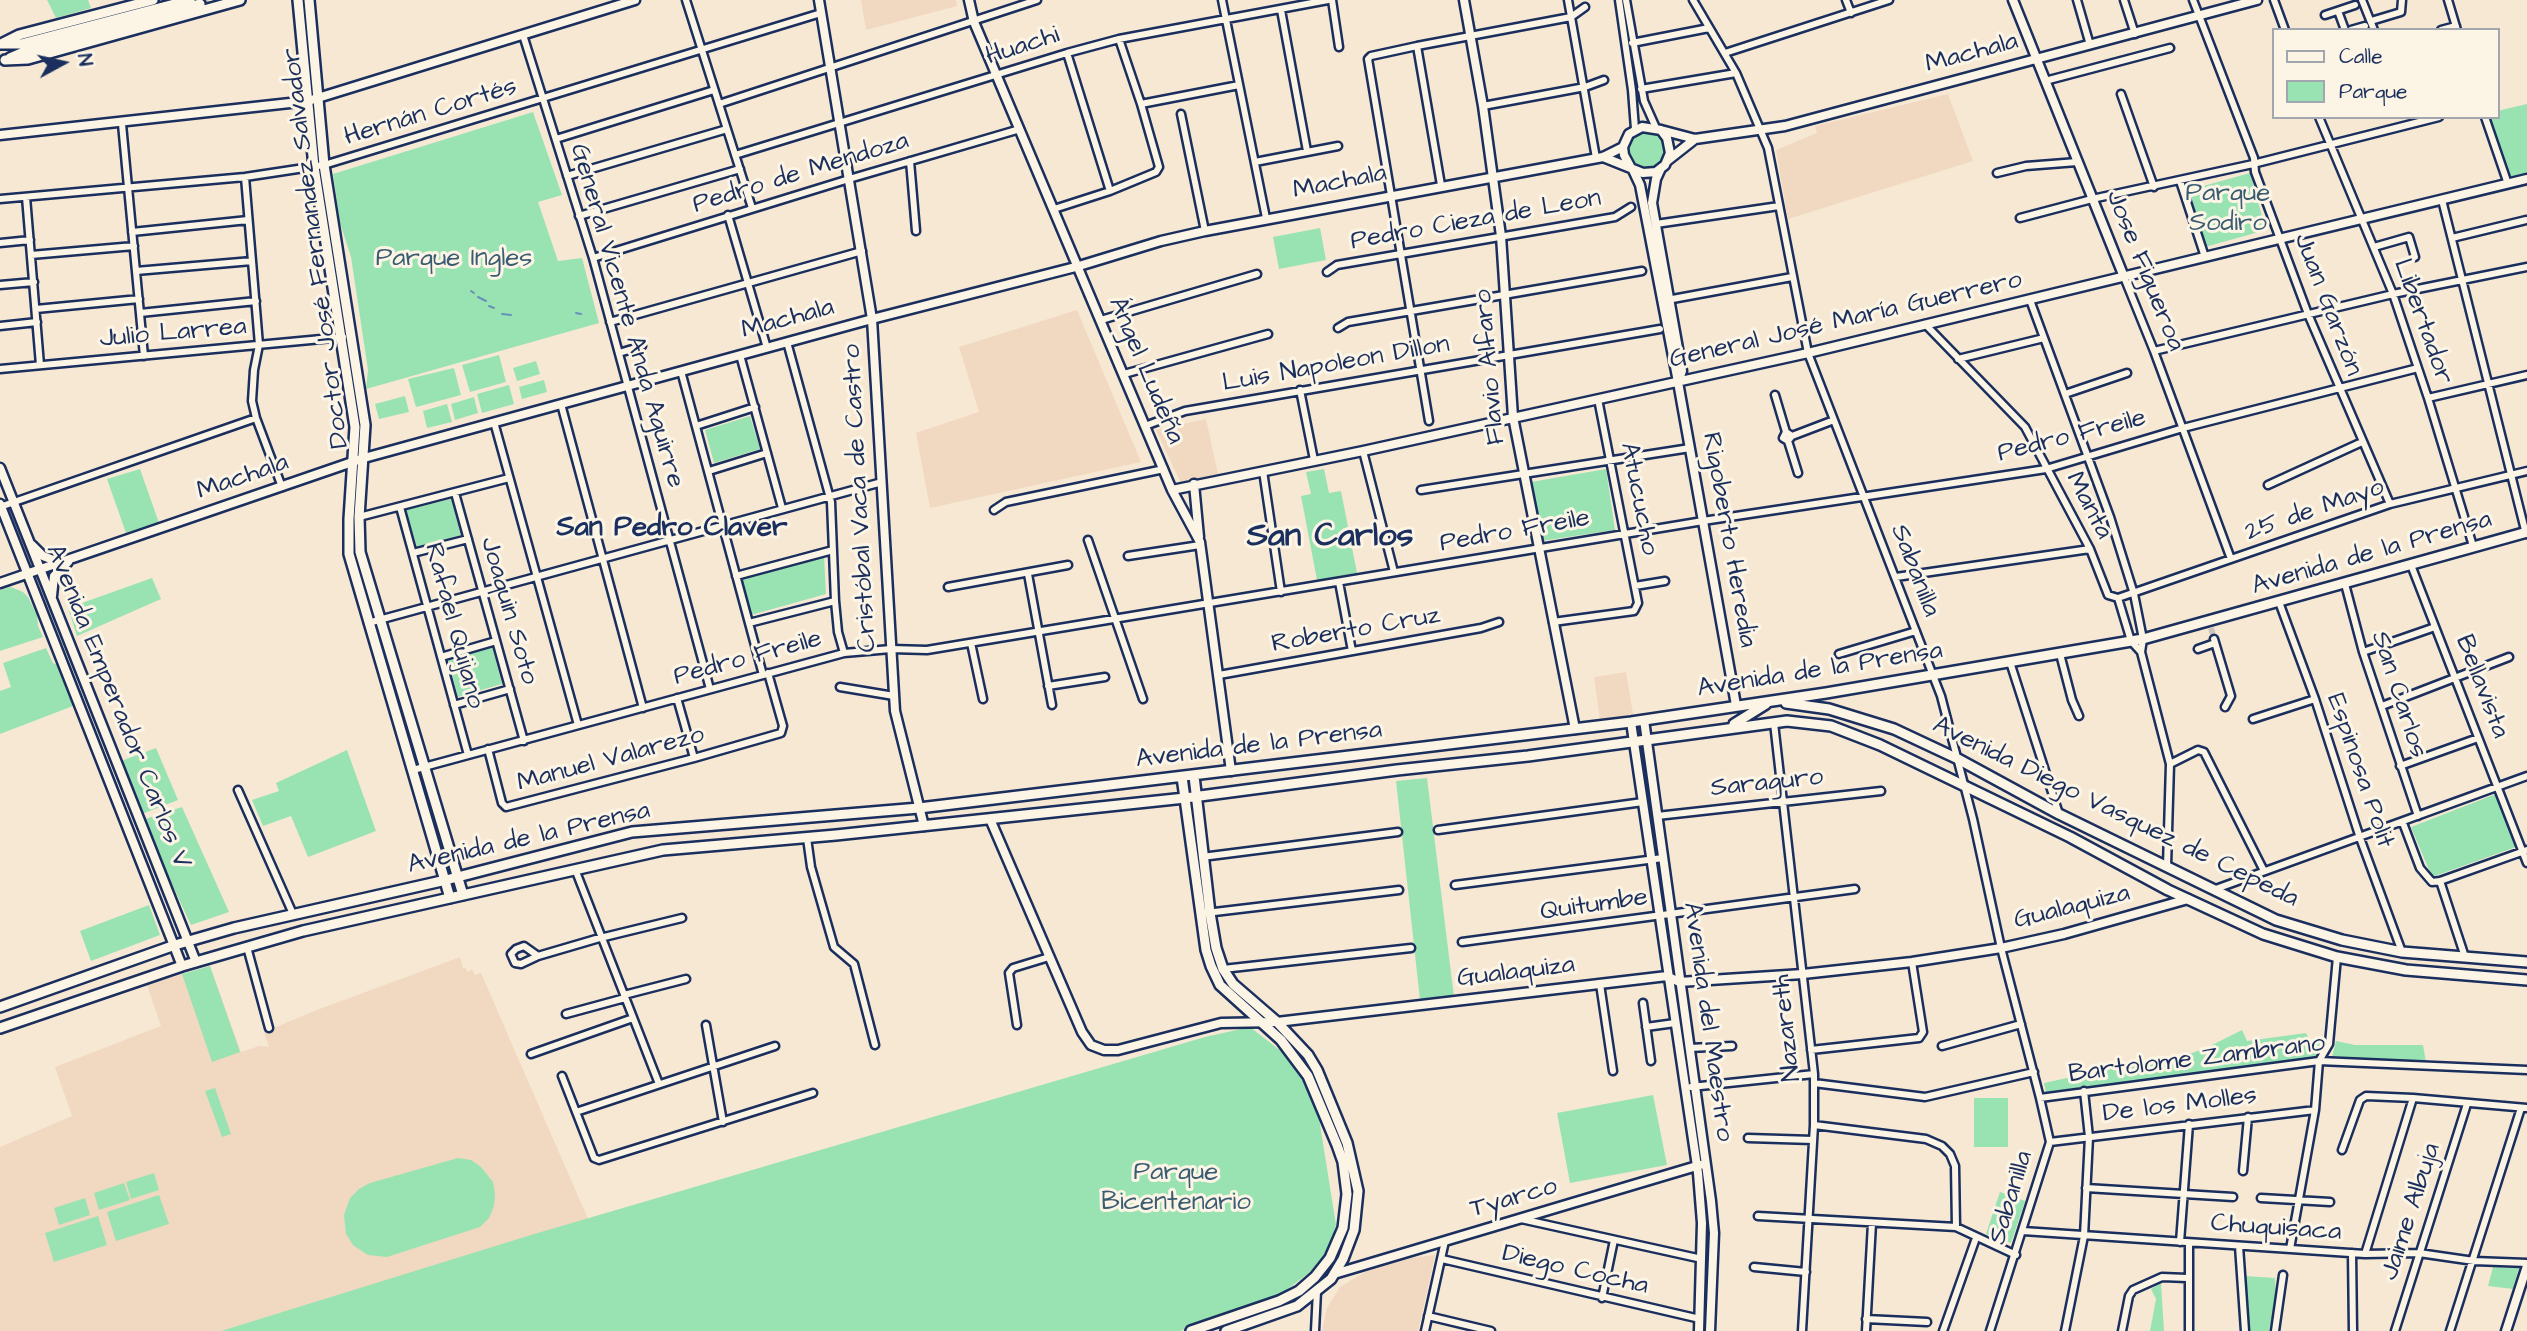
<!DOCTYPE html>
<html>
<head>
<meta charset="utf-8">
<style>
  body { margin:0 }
  #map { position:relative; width:2527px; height:1331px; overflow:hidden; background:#f7e8d4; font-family:"Architects Daughter",sans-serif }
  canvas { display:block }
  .legend { position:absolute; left:2272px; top:28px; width:228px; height:91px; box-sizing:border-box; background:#fcf5e5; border:2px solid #a2a6af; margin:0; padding:9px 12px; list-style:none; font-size:21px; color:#1b2f5e }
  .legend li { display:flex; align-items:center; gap:14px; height:35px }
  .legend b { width:35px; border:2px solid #a2a6af }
  .north { position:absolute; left:28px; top:28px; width:70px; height:70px; -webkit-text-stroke:5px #fcf5e5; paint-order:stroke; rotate:82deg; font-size:19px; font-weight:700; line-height:28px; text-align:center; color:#1b2f5e }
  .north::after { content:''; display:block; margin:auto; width:24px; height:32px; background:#1b2f5e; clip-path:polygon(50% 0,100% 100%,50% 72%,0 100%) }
</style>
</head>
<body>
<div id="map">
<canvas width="2527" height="1331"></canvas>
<ul class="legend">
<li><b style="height:9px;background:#fcf5e5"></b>Calle</li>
<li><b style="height:19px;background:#99e3b2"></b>Parque</li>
</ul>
<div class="north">N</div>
</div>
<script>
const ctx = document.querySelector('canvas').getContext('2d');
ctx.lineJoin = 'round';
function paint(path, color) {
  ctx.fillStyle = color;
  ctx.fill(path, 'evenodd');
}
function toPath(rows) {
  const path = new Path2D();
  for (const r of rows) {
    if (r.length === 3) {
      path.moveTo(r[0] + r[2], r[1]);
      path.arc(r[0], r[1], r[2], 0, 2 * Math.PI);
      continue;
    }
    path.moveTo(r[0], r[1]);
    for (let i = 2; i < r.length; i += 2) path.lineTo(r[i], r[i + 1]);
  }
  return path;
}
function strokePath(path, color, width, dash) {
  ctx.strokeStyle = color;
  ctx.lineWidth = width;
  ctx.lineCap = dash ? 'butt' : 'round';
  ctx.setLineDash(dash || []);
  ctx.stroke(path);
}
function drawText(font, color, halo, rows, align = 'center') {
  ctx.font = font + ' "Architects Daughter",sans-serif';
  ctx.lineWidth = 6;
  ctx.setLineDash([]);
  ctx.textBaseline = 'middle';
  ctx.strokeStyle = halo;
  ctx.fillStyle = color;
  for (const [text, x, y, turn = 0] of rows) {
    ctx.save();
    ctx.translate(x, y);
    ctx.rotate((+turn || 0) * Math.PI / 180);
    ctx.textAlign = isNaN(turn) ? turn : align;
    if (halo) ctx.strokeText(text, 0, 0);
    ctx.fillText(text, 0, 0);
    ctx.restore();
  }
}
const built = toPath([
  [861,0,956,0,957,6,866,30],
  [1948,94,1973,161,1788,219,1776,150,1817,133,1815,126],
  [1077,310,1141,462,930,508,916,433,979,412,959,347],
  [1206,419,1218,474,1181,483,1156,430],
  [1626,672,1633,714,1600,720,1594,677],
  [460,957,463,968,466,968,467,972,472,970,475,975,481,973,588,1219,221,1331,0,1331,0,1147,72,1116,55,1067,161,1026,147,985,210,966,241,1052,259,1046,269,1047,264,1032,317,1010],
  [1435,1255,1418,1331,1322,1331,1327,1308,1340,1287,1365,1272,1411,1258]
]);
const green = toPath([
  [47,0,88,0,91,8,56,18],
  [2527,104,2527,175,2509,179,2490,117,2497,117,2497,111],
  [533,112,562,195,538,202,558,261,582,258,599,323,366,389,368,370,351,257,340,223,333,174],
  [1647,150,20],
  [2250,173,2266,230,2205,247,2189,190],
  [1320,228,1326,260,1279,269,1273,237],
  [499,355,506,382,470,392,462,365],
  [536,361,540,374,517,381,513,368],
  [454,368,461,395,416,407,408,379],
  [544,380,547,392,522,399,519,387],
  [509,385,514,404,482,413,477,394],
  [405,396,409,412,379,419,375,404],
  [474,397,478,413,455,420,451,404],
  [447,404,452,422,427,428,423,411],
  [750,416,760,449,714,463,705,430],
  [140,469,159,523,126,533,107,479],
  [1324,469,1329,493,1341,491,1357,573,1317,580,1301,496,1311,494,1306,472],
  [1606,469,1615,530,1541,541,1531,482],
  [451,499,461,535,417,547,406,510],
  [824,555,826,594,751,615,740,578],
  [152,578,161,599,77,636,68,608],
  [11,587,23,592,28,597,37,615,38,626,43,637,0,651,0,590],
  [492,647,502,684,458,697,448,659],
  [46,648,53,663,58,665,73,706,0,734,0,691,11,687,3,663],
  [156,748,178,800,142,814,121,761],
  [347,750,376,831,308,857,291,816,263,826,252,800,279,791,276,783],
  [1427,778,1454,997,1420,1000,1396,781],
  [2496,794,2516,847,2432,877,2411,827],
  [182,807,229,912,191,925,142,820],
  [149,905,160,935,91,961,80,931],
  [210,966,240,1052,212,1062,182,974],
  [1250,1027,1286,1055,1307,1085,1319,1118,1336,1225,1327,1253,1309,1273,1269,1303,1180,1331,221,1331,531,1235,1205,1037],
  [2242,1030,2247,1041,2306,1033,2311,1042,2323,1042,2323,1047,2316,1057,2046,1092,2044,1083,2140,1062,2172,1060,2206,1048],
  [2336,1041,2355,1045,2423,1045,2427,1068,2331,1061],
  [215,1088,231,1134,222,1137,205,1091],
  [1653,1095,1667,1165,1570,1183,1557,1113],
  [1974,1098,2008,1098,2008,1147,1974,1147],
  [458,1158,471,1160,481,1167,493,1182,495,1194,494,1206,489,1218,480,1227,387,1257,368,1255,353,1245,346,1234,344,1215,350,1198,359,1189,370,1183],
  [154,1173,159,1190,131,1199,126,1182],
  [124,1183,130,1200,99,1210,94,1193],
  [2000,1192,2025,1201,2011,1243,1986,1234],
  [159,1195,169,1224,116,1241,107,1212],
  [85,1198,90,1215,59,1225,54,1208],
  [98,1216,107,1245,54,1262,45,1233],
  [2493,1267,2519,1268,2513,1289,2488,1286],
  [2245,1276,2275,1278,2276,1299,2269,1331,2247,1331],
  [2161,1283,2164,1331,2150,1331,2156,1299,2151,1289]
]);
const stream = toPath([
  [471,291,474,293],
  [478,297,486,301],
  [489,306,494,308],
  [576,313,581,314],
  [502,314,511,315]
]);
const streetTunnel = toPath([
  [2211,628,2214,639]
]);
const primaryTunnel = toPath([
  [200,4,216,0]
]);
const street = toPath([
  [686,0,752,208],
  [1222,0,1266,218],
  [1332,0,1339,47],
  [1568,0,1596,158],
  [1619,0,1632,90,1635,129],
  [1626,0,1644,101,1656,128],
  [1693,0,1736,73,1768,148,1808,353,1941,696,1973,819,2001,948,2040,1098,2050,1142,1990,1331],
  [1846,0,1851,13],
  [2077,0,2090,45],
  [2124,0,2135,34],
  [2193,0,2254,158,2255,172,2308,314,2390,504],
  [2274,0,2285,30],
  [2362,0,2374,30],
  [2448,0,2457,30],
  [1281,10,1307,151],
  [2338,11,2345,30],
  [2325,15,2355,5],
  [2371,21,2401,12,2402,0],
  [2351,30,2365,26],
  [2441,30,2456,26],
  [523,35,593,258,710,689],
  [1632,43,1709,28],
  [1417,46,1441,185],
  [1067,53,1110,191],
  [1725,53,1889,0],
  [2045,81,2170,48],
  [1641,89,1736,73],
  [2121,94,2154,187],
  [719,104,1037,0],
  [1141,104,1239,85],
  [1483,106,1585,87,1604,80],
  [1181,114,1205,231],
  [2319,117,2393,294,2428,398,2473,546],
  [2485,117,2508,184],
  [122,124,144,356],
  [556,139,714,90],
  [735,155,1067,53,1119,39,1328,0],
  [910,161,916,231],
  [1255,162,1338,146],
  [1997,173,2026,166,2077,162],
  [567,176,727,129],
  [245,177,259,345,254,370,252,401,256,418,282,487],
  [2180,181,2205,257],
  [26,197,40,365],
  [0,199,245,177,324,165,821,13],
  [2442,200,2526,534],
  [1054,209,1110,191,1156,172,1159,167,1141,104,1119,39],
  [728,215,767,348],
  [579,216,740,169],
  [2020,218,2092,199,2253,164,2439,117],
  [1656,224,1779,206],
  [132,232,248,220],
  [2452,238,2526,220],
  [0,243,30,240],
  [2374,247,2409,237,2415,257],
  [31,255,134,246],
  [593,258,849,179,1020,129],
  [136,271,252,261],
  [1327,272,1337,265,1615,217,1631,207],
  [2124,277,2154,351,2231,559],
  [0,285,34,282],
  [1667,300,1792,277],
  [2030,300,2110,517,2134,594,2143,639,2141,652,2170,764,2167,866],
  [36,309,139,299],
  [140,313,256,301],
  [1101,320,1257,274],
  [610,322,862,251],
  [1925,324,2025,427,2090,549,2108,595,2118,598],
  [0,326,37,322],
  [1338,328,1348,322,1642,271],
  [787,342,831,502,835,601,838,632,844,653],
  [2154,351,2393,294,2527,267],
  [619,353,642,346],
  [740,355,782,508],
  [1958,359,2044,338],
  [0,369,343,337],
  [681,371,763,675],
  [1124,374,1268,334],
  [1300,390,1314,460],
  [2065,394,2127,373],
  [1775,395,1786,432],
  [2428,398,2527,375],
  [561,404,643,708],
  [1429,421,1368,59,1371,56,1417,46,1571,17,1585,7],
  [494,422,578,725],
  [696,426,755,407],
  [1145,426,1185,411,1660,329],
  [1792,436,1786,432,1783,438,1788,441,1792,436,1834,420],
  [1788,441,1798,473],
  [1363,451,1394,572],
  [709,471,767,453],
  [1263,471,1281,592],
  [2268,485,2362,442],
  [1421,490,1690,448],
  [455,493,524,741],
  [0,507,256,418],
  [400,507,468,755],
  [994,510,1006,502,1164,469],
  [359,517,509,478],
  [1088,540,1143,699],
  [413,553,468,539],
  [1128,556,1200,545],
  [2411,565,2527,863],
  [1028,574,1052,705],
  [736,576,833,550],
  [1896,577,2090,549],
  [1339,582,1352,651],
  [2345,584,2363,652,2418,816],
  [1635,586,1665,581],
  [948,587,1068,565],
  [2118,598,2390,504,2527,471],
  [2118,598,2131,641,2141,652],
  [2279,602,2315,699,2360,838,2402,952],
  [1553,622,1634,611,1638,603,1598,399],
  [368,623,882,482],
  [749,623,835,601],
  [2214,639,2231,696,2225,707],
  [971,643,983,699],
  [2198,649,2215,643],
  [2363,652,2435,627],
  [1839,654,1916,631],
  [2060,654,2072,700,2079,716],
  [441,657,496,641],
  [2010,662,2059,814],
  [1219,675,1481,628,1499,622],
  [1048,686,1105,677],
  [840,687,894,696],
  [677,698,694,758],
  [454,705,510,689],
  [2382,706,2509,657],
  [2253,719,2315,699],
  [1774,723,1814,1074,1814,1125,1802,1331],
  [488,749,502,803,506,807,694,758,781,733,783,726,768,673],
  [2170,764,2198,750,2204,752,2264,871],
  [2400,766,2478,738],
  [413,770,844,653,891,649,927,650,1703,521,2046,469,2183,428,2418,368],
  [238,790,293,914],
  [1657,816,1881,791],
  [2403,823,2420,868,2432,882,2440,881,2527,850],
  [1438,830,1643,802],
  [807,838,811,867,834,947,854,964,875,1045],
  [1202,857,1398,832],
  [575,869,659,1084],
  [2440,881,2465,957],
  [1455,885,1663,858],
  [2213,890,2527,776],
  [1206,913,1399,890],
  [1462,942,1855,889],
  [247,947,269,1028],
  [538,956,524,946,516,949,511,954,515,963,521,964,538,956,596,939,682,918],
  [1223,969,1411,948],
  [1600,984,1613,1071],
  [624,995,686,979],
  [1643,1003,1651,1061],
  [566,1014,625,998],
  [706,1025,723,1122],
  [1017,1025,1009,973,1013,968,1049,957],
  [1646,1027,1675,1023],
  [1942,1046,2021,1024],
  [1689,1048,1732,1046],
  [1811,1050,1919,1038,1923,1032,1912,962],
  [531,1054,633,1018],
  [562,1076,594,1158,599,1160,813,1093],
  [1814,1083,1925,1097,2034,1072],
  [1691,1087,1814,1074],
  [2040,1098,2319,1061,2527,1070],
  [576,1112,775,1046],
  [1814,1125,1926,1139,1942,1146,1950,1154,1955,1166,1956,1227],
  [1748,1138,1813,1140],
  [2050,1142,2315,1110],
  [2342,1150,2360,1100,2366,1096,2413,1098,2527,1108],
  [2243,1171,2248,1117],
  [2086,1188,2233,1197],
  [2261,1198,2330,1202],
  [1758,1216,1956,1227,2016,1255],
  [1521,1219,1702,1259],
  [2023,1231,2365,1254,2419,1253,2474,1261,2527,1263],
  [2180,1242,2189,1124],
  [2189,1243,2189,1331],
  [2239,1246,2245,1331],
  [2290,1249,2315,1110,2319,1061,2329,1044,2337,957],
  [2352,1253,2353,1331],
  [2365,1254,2413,1098],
  [1442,1259,1700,1319],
  [1754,1267,1806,1272],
  [1602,1298,1614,1240],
  [1428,1316,1491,1331],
  [1866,1319,1927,1322],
  [1315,1331,1317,1291],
  [1425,1331,1445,1241],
  [1866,1331,1872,1223],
  [1943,1331,1976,1238],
  [2065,1331,2084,1236,2089,1137,2084,1091],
  [2122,1331,2129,1296,2133,1290,2162,1277,2187,1278],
  [2275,1331,2283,1275],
  [2395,1331,2467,1104],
  [2450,1331,2521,1108]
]);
const secondary = toPath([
  [819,0,872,319,895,711,924,826],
  [969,0,974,22,1172,490,1200,542,1231,771],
  [1464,0,1483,106,1501,236,1513,417,1575,729],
  [2013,0,2124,277],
  [1661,130,1695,139,1785,126,2257,0],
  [0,135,308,101,635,0],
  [1603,157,1643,173,1656,172,1665,165,1670,153,1667,138,1661,130,1642,127,1629,134,1623,147,1624,155,1631,168],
  [1667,161,1695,139],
  [1661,168,1656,179,1652,203,1682,371,1678,382],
  [1633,170,1640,185,1678,382,1736,705],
  [0,468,196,962],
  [1194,484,1199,537],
  [1172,490,1363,451,1808,353,2527,179],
  [0,504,182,966],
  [32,545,43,556,53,560,59,559],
  [0,583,364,458,872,319,1079,266,1161,241,1205,231,1603,157,1623,147],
  [52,596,54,576,68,562],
  [1644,720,1711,1201,1714,1233,1710,1331],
  [1631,722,1698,1173,1702,1223,1699,1331],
  [990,819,1082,1032,1091,1045,1104,1050,1118,1050,1221,1023,1277,1022,1667,976,1679,982,1803,974,1912,962,2001,948,2064,934,2188,899],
  [1334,1274,1700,1165],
  [2506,1331,2527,1266]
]);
const primary = toPath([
  [298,0,314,167,355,427,349,519,349,554,450,898],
  [309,0,324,165,365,425,359,517,360,552,463,895],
  [3,43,19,35,153,0],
  [1,44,21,44,190,0],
  [10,58,24,52,200,4],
  [5,60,28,59,240,0],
  [1786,703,1829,709,1894,729,1958,759,2059,814,2276,920,2342,940,2402,952,2527,962],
  [1734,724,1766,704],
  [1194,776,1210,913,1216,948,1223,969,1233,984,1277,1022,1308,1055,1317,1070,1347,1143,1358,1191,1354,1230,1343,1259,1331,1279,1297,1306,1226,1331],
  [1182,777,1206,950,1211,966,1220,985,1281,1040,1308,1076,1337,1145,1343,1162,1347,1194,1343,1228,1330,1258,1315,1277,1299,1291,1279,1301,1191,1331],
  [0,1007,175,945,234,928,446,880,632,832,919,808,1631,722,1826,693,2143,639,2527,532],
  [0,1028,182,966,303,931,663,850,836,835,1185,798,1397,770,1528,756,1787,721,1831,726,1880,745,2070,837,2168,890,2263,934,2337,957,2406,970,2527,980]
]);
const streetNames = [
  ["Huachi",1023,47,-18],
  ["Machala",1972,54,-15],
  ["Hernán Cortés",431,113,-17],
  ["Pedro de Mendoza",801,174,-17],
  ["Machala",1340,183,-11],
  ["Pedro Cieza de Leon",1476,221,-10],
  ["Doctor José Fernandez Salvador",317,248,-97],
  ["Jose Figueroa",2144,271,68],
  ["Juan Garzón",2327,305,69],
  ["General Vicente Anda Aguirre",626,316,74],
  ["Machala",788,320,-15],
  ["General José María Guerrero",1846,321,-13],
  ["Libertador",2422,322,70],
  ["Julio Larrea",173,334,-5],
  ["Luis Napoleon Dillon",1336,365,-10],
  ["Flavio Alfaro",1491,367,-95],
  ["Ángel Ludeña",1145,371,67],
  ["Pedro Freile",2072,437,-14],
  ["Machala",243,478,-19],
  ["Cristóbal Vaca de Castro",861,498,-93],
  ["Atucucho",1638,499,79],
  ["Manta",2088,506,62],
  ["25 de Mayo",2315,511,-19],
  ["Pedro Freile",1515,532,-10],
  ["Rigoberto Heredia",1728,540,80],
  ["Avenida de la Prensa",2372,554,-16],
  ["Sabanilla",1914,571,69],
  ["Joaquin Soto",508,611,74],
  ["Rafael Quijano",453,626,75],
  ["Roberto Cruz",1356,631,-10],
  ["Pedro Freile",748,659,-15],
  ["Avenida de la Prensa",1820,671,-9],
  ["Bellavista",2481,687,69],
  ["San Carlos",2398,695,72],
  ["Avenida Emperador Carlos V",117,707,68],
  ["Avenida de la Prensa",1259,746,-7],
  ["Manuel Valarezo",611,760,-15],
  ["Espinosa Polit",2359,771,71],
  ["Saraguro",1767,784,-6],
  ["Avenida Diego Vasquez de Cepeda",2115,813,26],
  ["Avenida de la Prensa",529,839,-13],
  ["Quitumbe",1594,906,-8],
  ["Gualaquiza",2072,908,-14],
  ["Gualaquiza",1516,973,-7],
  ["Avenida del Maestro",1707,1022,82],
  ["Nazareth",1788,1028,-96],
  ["Bartolome Zambrano",2197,1060,-7],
  ["De los Molles",2180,1106,-7],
  ["Sabanilla",2012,1198,-73],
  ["Tyarco",1514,1199,-16],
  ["Jaime Albuja",2412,1212,-72],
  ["Chuquisaca",2276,1229,4],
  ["Diego Cocha",1575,1271,13]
];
const parkNames = [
  ["Parque",2228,195],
  ["Sodiro",2228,225],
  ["Parque Ingles",454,260],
  ["Parque",1176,1174],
  ["Bicentenario",1176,1204]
];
const neighbourhoodNames = [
  ["San Pedro Claver",672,529]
];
const districtNames = [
  ["San Carlos",1330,538]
];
paint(built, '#f1d8c0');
paint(green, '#99e3b2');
strokePath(stream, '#6791bb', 2);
strokePath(streetTunnel, '#cbc3bc', 6, [6, 3]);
strokePath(primaryTunnel, '#cbc3bc', 9, [9, 4.5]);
strokePath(street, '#1b2f5e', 11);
strokePath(secondary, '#1b2f5e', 13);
strokePath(primary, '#1b2f5e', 14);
strokePath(street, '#fcf5e5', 6);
strokePath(secondary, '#fcf5e5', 8);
strokePath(primary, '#fcf5e5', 9);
drawText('26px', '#1b2f5e', '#fcf5e5', streetNames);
drawText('26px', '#3a5c73', '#fcf5e5', parkNames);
drawText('bold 28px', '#1b2f5e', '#fcf5e5', neighbourhoodNames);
drawText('bold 33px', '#1b2f5e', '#fcf5e5', districtNames);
</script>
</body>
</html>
